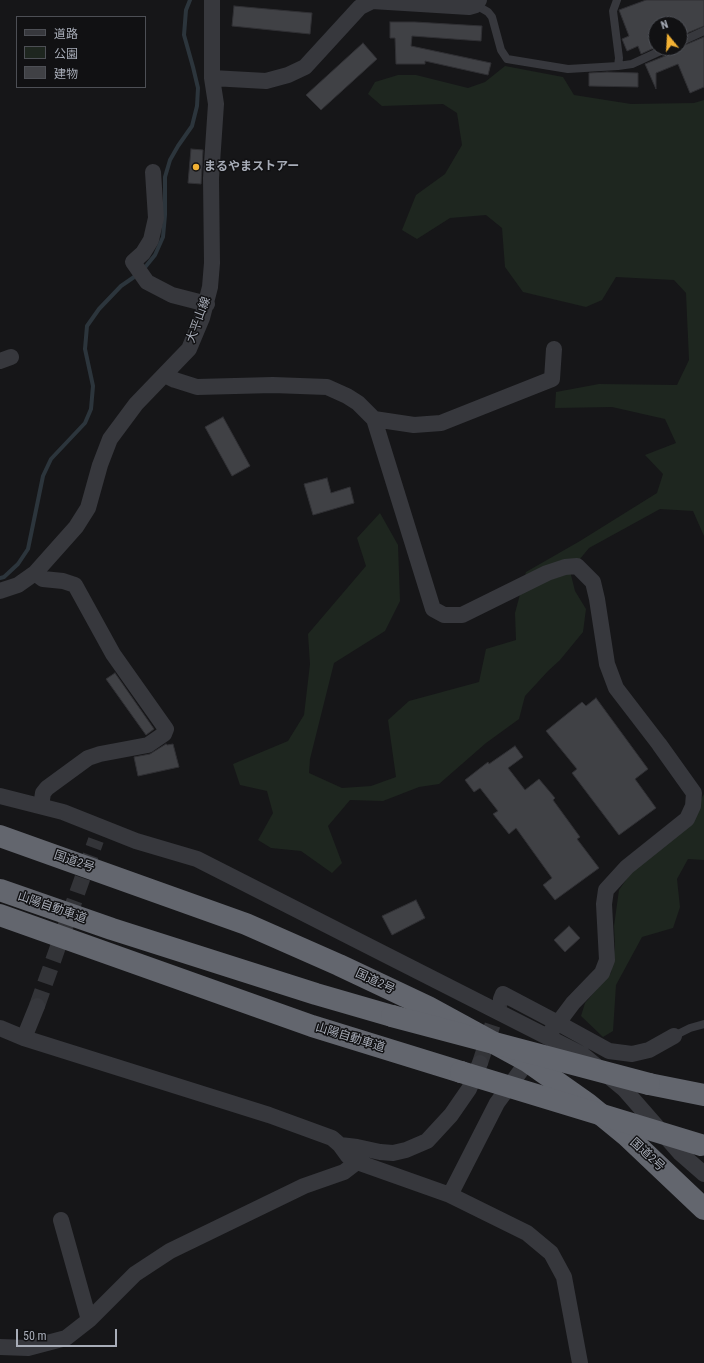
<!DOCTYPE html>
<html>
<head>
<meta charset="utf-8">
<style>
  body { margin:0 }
  #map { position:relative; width:704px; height:1363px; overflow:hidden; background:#161618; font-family:"Roboto Condensed","Noto Sans JP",sans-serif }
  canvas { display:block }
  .legend { position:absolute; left:16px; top:16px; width:130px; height:72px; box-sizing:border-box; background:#111113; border:1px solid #4d4f55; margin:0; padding:5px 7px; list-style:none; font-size:12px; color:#a8adb8 }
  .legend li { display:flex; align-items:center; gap:8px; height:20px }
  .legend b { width:20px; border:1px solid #4d4f55 }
  .north { position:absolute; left:648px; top:16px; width:40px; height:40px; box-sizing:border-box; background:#111113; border:1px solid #4d4f55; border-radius:50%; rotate:342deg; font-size:11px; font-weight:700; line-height:16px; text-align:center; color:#a8adb8 }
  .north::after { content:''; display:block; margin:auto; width:14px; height:18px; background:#f2b134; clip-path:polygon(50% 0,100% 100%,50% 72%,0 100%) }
  .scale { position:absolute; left:16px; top:1329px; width:101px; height:18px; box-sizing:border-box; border:2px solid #a8adb8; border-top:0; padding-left:5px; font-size:12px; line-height:14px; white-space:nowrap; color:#a8adb8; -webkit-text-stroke:3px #111113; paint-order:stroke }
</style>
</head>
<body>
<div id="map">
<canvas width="704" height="1363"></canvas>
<ul class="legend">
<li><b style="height:5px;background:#37383d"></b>道路</li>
<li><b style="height:11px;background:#1e261f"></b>公園</li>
<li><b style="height:11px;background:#404145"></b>建物</li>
</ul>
<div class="north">N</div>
<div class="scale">50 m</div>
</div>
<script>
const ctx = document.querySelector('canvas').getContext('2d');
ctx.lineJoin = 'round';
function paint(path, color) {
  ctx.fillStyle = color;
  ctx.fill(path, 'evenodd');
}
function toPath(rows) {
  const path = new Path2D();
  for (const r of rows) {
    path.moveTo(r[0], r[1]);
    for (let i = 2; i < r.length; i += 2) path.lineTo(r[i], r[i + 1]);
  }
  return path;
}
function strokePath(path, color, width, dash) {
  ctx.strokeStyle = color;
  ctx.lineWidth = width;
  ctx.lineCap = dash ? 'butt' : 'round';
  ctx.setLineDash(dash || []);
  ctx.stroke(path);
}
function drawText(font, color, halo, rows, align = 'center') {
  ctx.font = font + ' "Roboto Condensed","Noto Sans JP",sans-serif';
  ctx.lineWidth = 3;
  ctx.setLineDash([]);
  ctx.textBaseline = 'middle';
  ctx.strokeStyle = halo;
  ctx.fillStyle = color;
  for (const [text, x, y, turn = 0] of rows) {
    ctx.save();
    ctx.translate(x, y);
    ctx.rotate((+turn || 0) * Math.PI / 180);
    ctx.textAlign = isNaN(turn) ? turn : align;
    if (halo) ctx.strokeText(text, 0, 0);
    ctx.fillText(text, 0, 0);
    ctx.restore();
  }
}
const green = toPath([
  [505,66,563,77,574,95,631,104,694,103,704,100,704,536,693,511,660,509,589,548,570,571,575,591,586,609,583,632,560,660,548,671,525,696,519,719,486,743,439,784,419,787,383,801,350,800,328,826,342,863,332,873,301,851,271,848,258,840,273,813,267,791,240,785,233,764,288,741,304,715,310,664,308,634,366,566,357,538,380,513,398,545,400,601,385,631,334,663,310,759,309,773,342,788,371,786,396,777,388,720,409,701,479,682,486,649,516,640,515,613,526,572,580,541,657,493,663,474,645,455,676,443,665,419,612,407,555,408,556,392,599,384,677,385,689,360,686,293,674,280,616,277,602,300,586,307,523,292,505,267,502,228,486,215,450,218,417,239,402,230,416,195,445,174,462,145,457,113,443,104,382,106,368,94,375,82,398,75,416,75,468,88,485,82],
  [704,794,704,860,688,859,677,879,680,907,673,928,642,937,616,985,613,1031,603,1037,581,1016,585,1003,611,973,615,947,614,926,619,890,630,874,698,804]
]);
const stream = toPath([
  [142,271,155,255,163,237,165,215,165,177,170,160,178,146,192,126,197,106,198,88,193,67,184,35,186,10,190,0],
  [0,578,4,577,18,564,28,549,43,476,51,459,85,423,91,409,93,386,85,349,87,326,99,309,121,286,137,275]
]);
const building = toPath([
  [646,0,704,0,704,26,680,36,680,24,656,24,656,47,641,54,638,46,627,51,622,39,629,36,619,10,646,0],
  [234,6,312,13,310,34,232,26,234,6],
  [390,22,415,22,482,26,481,41,412,36,411,46,491,63,488,75,425,61,425,64,396,64,395,38,390,38,390,22],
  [704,37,704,87,690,93,678,64,656,73,656,89,645,64,680,50,680,47,704,37],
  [363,43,377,59,321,110,306,95,363,43],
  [607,72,638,73,638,87,589,86,589,73,607,72],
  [191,149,203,150,201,184,188,183,191,149],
  [223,417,250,466,232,476,205,427,223,417],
  [327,478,331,493,350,487,354,503,313,515,304,484,327,478],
  [115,673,154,729,146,735,106,679,115,673],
  [596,698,648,769,635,779,656,808,619,835,572,773,577,769,546,731,582,702,586,706,596,698],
  [166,744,167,745,173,744,179,767,138,776,134,757,150,754,166,744],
  [515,746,523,757,508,768,525,790,539,779,555,798,553,800,580,837,577,839,599,868,555,900,543,885,552,878,516,828,509,834,493,814,498,811,480,788,474,792,465,780,488,762,489,764,515,746],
  [416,900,425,918,392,935,382,916,416,900],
  [569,926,580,938,565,952,554,940,569,926]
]);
const streetTunnel = toPath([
  [37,1006,96,840],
  [480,1063,501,999]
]);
const lane = toPath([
  [617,0,613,11,619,58,618,66],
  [476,5,488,12,492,17,501,50,507,59,568,69,618,66,632,64,667,48],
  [680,42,704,31],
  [674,1036,690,1028,704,1024]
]);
const street = toPath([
  [212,78,266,81,288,75,305,67,360,7,372,1,469,7,476,5,479,0],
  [153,172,156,218,151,240,143,253,133,262,147,282,172,295,207,304],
  [0,361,11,357],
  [165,375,175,380,197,387,273,385,327,387,347,396,358,403,374,419,433,609,444,615,462,615,547,573,565,567,577,566,593,582,597,599,607,664,616,688,659,744,694,793,693,806,687,819,627,867,606,890,604,904,607,960,602,973,573,1003,558,1023,503,994,501,999],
  [374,419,414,425,441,423,504,398,552,379,554,349],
  [35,573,43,579,63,581,75,585,113,654,166,729,164,734,148,745,100,754,88,758,47,788,43,793,41,806],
  [0,591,18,585,35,573,76,527,88,508,100,465,110,439,136,404,189,349,202,318,210,287,212,263,211,178,216,104,212,78,212,0],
  [0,796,63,812,136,841,197,859,583,1055,624,1089,680,1153,704,1174],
  [0,1028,24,1038,269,1115,332,1138,340,1145,348,1156,357,1162,450,1195,527,1233,551,1253,564,1277,580,1363],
  [551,1031,558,1023,609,1051,632,1054,649,1050,674,1036],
  [24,1038,37,1006],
  [340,1145,357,1147,380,1152,393,1153,406,1150,427,1141,451,1115,469,1089,480,1063],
  [450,1195,497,1103,533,1054],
  [61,1220,89,1320],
  [0,1347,28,1348,66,1338,89,1320,135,1274,170,1251,304,1186,344,1172,357,1162]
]);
const highway = toPath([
  [0,836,246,924,339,965,428,1007,527,1061,588,1104,627,1136,704,1209],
  [0,890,112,929,316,994,392,1016],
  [0,915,312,1026,461,1072],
  [649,1084,704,1095]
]);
const highwayBridge = toPath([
  [392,1016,649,1084],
  [461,1072,701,1145]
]);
const markers = [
  [196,167,4,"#f2b134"]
];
const poiNames = [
  ["まるやまストアー",204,167]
];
const streetNames = [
  ["大平山線",199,320,-70],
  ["国道2号",74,862,19],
  ["山陽自動車道",52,908,19],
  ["国道2号",375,982,25],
  ["山陽自動車道",350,1038,17],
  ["国道2号",647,1155,43]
];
paint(green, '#1e261f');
strokePath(stream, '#2c353c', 4);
paint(building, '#404145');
strokePath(building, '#303034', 1);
strokePath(streetTunnel, '#333438', 16, [16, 8]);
strokePath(lane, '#37383d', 8);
strokePath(street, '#37383d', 16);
strokePath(highway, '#63666e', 22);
strokePath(highwayBridge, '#63666e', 22);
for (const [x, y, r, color] of markers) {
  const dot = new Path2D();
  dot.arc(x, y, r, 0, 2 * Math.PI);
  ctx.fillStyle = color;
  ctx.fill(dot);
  strokePath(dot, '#111113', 1.5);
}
drawText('bold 12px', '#a8adb8', '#111113', poiNames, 'left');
drawText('12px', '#a8adb8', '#111113', streetNames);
</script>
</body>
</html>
